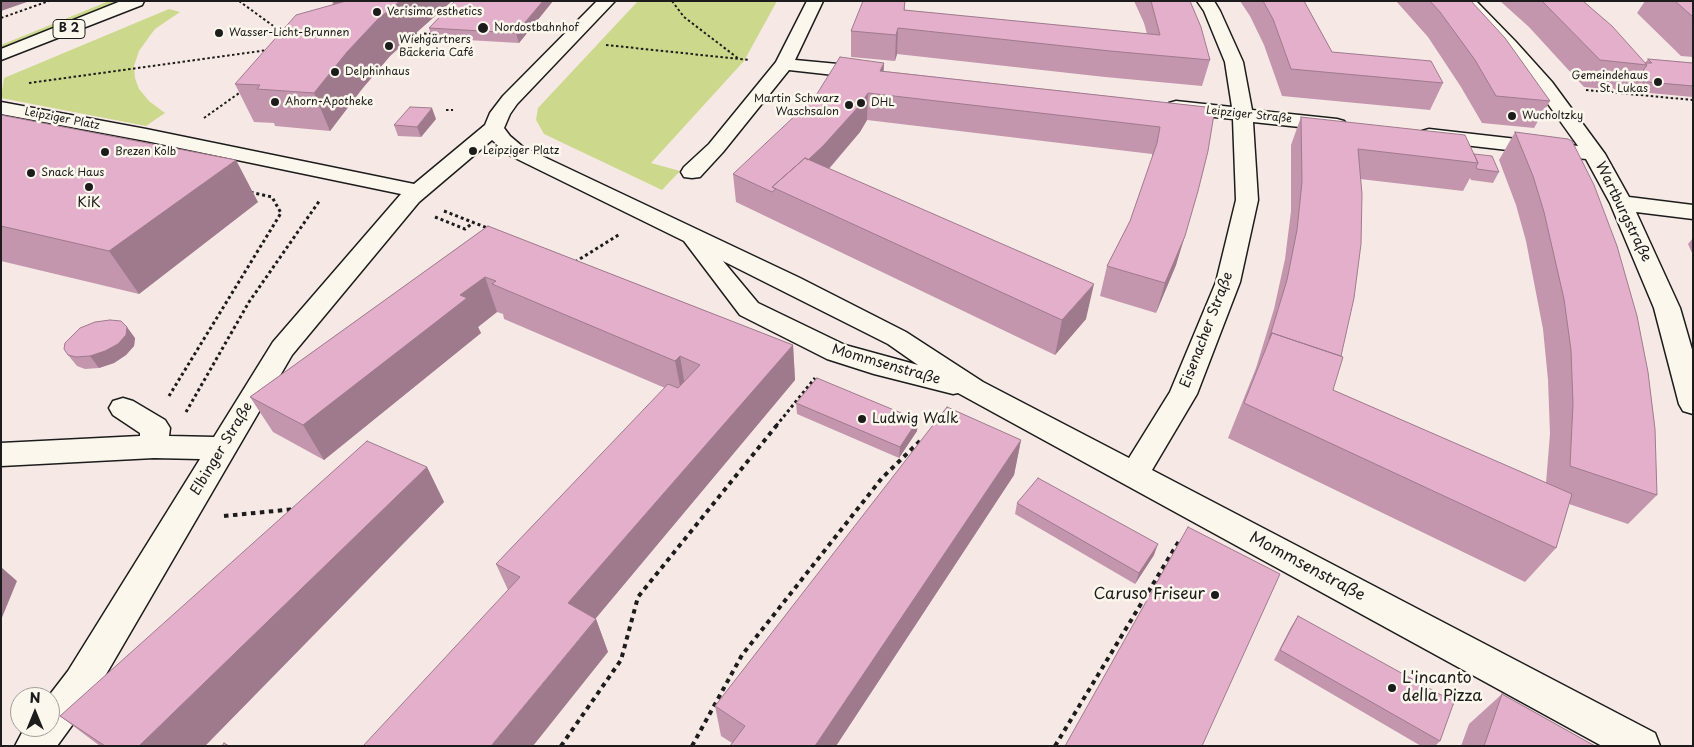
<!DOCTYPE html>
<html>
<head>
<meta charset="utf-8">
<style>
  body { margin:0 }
  #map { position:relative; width:1694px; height:747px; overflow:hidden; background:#f6e9e5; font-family:"Playpen Sans",sans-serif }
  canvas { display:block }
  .frame { position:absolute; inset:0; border:2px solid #1c1c1c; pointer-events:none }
  .north { position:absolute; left:10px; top:687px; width:50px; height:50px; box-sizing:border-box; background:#fbf7ec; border:1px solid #a29f99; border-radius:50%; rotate:0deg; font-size:14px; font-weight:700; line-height:20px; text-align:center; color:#1c1c1c }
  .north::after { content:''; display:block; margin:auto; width:18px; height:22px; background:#1c1c1c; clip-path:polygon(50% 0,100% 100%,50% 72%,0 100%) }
</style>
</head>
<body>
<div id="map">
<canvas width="1694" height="747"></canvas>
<div class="frame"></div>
<div class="north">N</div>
</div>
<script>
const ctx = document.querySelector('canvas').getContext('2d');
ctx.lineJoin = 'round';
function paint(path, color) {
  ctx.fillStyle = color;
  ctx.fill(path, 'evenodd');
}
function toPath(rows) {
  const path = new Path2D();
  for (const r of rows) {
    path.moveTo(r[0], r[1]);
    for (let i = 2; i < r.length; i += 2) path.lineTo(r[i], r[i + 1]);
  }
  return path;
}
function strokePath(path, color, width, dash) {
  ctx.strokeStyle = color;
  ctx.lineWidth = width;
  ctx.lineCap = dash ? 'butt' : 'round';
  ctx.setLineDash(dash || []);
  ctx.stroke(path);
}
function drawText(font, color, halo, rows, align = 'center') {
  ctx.font = font + ' "Playpen Sans",sans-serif';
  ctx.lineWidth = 5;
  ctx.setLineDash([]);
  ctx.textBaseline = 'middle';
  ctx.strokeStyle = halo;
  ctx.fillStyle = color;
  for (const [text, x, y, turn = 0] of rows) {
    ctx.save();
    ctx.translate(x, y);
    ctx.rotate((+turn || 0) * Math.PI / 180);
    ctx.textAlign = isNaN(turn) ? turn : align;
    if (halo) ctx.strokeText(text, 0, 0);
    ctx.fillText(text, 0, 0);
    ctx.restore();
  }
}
const green = toPath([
  [109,1,122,1,1,49,1,45],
  [638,1,777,1,744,61,651,163,680,171,662,190,544,134,536,120,538,108],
  [169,9,180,12,155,29,149,37,139,51,134,66,135,78,139,89,149,101,165,113,146,126,1,98,4,78]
]);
const pathFar2 = toPath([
  [239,1,283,33],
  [672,1,684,17,739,59],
  [1,18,49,1],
  [414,33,433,34],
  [606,45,749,60],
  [29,83,268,50],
  [1586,90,1693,100],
  [446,110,453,110],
  [204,118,242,91]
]);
const pathFar1 = toPath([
  [444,211,490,229],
  [435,217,465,229,474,222],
  [575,262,620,234],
  [169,396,281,213,272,197,250,192],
  [186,412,249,302,320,200],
  [776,426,815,378]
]);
const path = toPath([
  [224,516,295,509],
  [1451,705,1456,692],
  [561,746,621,660,638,597,777,425],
  [692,746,742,655,882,478,923,438],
  [1055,746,1179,541]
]);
const minor = toPath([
  [597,1,615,1,517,104,510,114,504,128,510,136,523,147,800,278,906,332,983,382,1129,458,1170,392,1216,282,1236,200,1233,119,1176,113,1169,111,1166,107,1169,103,1176,101,1232,107,1225,62,1204,11,1197,1,1214,1,1220,11,1243,62,1252,110,1337,119,1344,121,1347,125,1344,129,1337,131,1253,122,1258,200,1240,282,1197,394,1152,470,1655,733,1660,746,1602,746,958,393,953,394,874,374,827,359,740,315,684,241,509,155,492,140,419,202,292,355,94,695,57,746,15,746,25,727,50,727,50,697,48,697,68,671,200,459,154,458,1,466,1,443,140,436,140,433,113,415,109,408,113,401,123,398,133,401,165,420,170,428,169,436,214,437,273,342,401,194,146,141,1,114,1,102,146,129,414,184,485,125,490,113,503,96,597,1],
  [723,261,888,344,918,365,845,345,758,303,723,261],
  [807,1,823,1,795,60,870,67,877,69,879,73,877,77,870,79,789,70,723,152,700,177,692,178,684,177,681,172,684,167,709,144,776,62,807,1],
  [1458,1,1476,1,1516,42,1552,82,1605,154,1629,197,1693,205,1693,219,1636,212,1680,308,1693,353,1693,414,1683,411,1679,404,1654,308,1610,203,1586,159,1429,141,1422,139,1419,135,1422,131,1429,129,1578,146,1538,90,1458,1]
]);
const major = toPath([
  [121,1,144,1,142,5,1,60,1,49,121,1]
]);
const wall = toPath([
  [332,1,452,1,390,56,362,89,330,131,275,126,274,123,254,122,235,84,333,5],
  [455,1,553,1,519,43,432,38,429,28],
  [863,1,905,1,905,10,1147,34,1144,23,1134,1,1190,1,1210,60,1202,86,1105,77,897,54,895,61,851,57,851,31],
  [1240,1,1304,1,1332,52,1443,83,1430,110,1282,96,1264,45,1250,16],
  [1396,1,1471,1,1550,101,1534,128,1482,123,1461,87,1428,37],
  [1500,1,1583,1,1645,63,1648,59,1693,63,1693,97,1584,87,1529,27],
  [1645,1,1693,1,1693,57,1681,56,1637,13],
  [884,63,883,71,1215,108,1176,265,1156,313,1100,296,1107,266,1130,221,1152,158,1152,154,867,120,860,132,829,169,1086,319,1055,355,736,202,733,174],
  [1,115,258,202,139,294,1,261],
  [1301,117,1474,154,1499,172,1493,183,1471,180,1470,178,1463,191,1360,179,1333,390,1546,483,1550,434,1548,380,1543,329,1526,241,1516,205,1499,160,1515,132,1568,139,1657,495,1628,524,1569,504,1556,548,1525,582,1228,438,1256,368,1274,309,1285,259,1291,211,1291,145],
  [436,119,421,137,398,136,394,125],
  [488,226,793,345,795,380,595,619,596,619,608,652,508,590,496,564,665,388,504,319,503,314,497,312,478,327,481,333,324,460,273,432,250,397],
  [1693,238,1693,255,1688,244],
  [135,338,134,346,126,355,114,363,99,368,85,369,77,366,68,355],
  [796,403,917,431,899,458,797,414],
  [1021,440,1014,475,836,746,730,746,732,743,721,736,715,706],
  [427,467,444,502,205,746,100,746,60,716],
  [1017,503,1154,555,1135,584,1015,514],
  [1298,616,1440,741,1435,746,1421,746,1274,660,1291,627],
  [1502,694,1595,746,1461,746,1469,724]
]);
const shadedWall = toPath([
  [1,1,30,1,1,11],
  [333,1,363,1,345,31],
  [400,1,452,1,390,56,362,89,330,131,314,93,347,52,377,20],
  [543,1,553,1,519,43,516,33],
  [898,28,897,54,895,61,896,35],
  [884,63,883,90,880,71],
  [868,93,867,120,860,132,824,174,776,189],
  [432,108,436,119,421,137,417,127],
  [236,160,258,202,139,294,109,251],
  [1185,236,1176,265,1156,313,1165,283],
  [485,277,497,312,478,327,481,333,324,460,303,425,460,295],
  [1094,284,1086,319,1055,355,1062,320],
  [127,327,135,338,134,346,126,355,114,363,99,368,90,356],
  [793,345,795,380,581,636,568,603],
  [680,356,686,392,682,396,675,361],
  [918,420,917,431,899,458,900,447],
  [1021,440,1014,475,836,746,815,746],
  [427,467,444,502,205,746,139,746],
  [1158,544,1154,555,1135,584,1139,573],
  [1,567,17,581,1,620],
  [596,619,608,652,533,746,491,746]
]);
const building = toPath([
  [346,1,400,1,377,20,347,52,314,93,257,89,260,85,235,84,296,15,346,1],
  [455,1,543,1,516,33,429,28,455,1],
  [863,1,905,1,904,10,1160,35,1151,1,1190,1,1201,27,1210,60,1110,51,898,28,896,35,851,31,863,1],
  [1263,1,1304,1,1332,52,1431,61,1443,83,1291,69,1273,19,1263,1],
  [1430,1,1471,1,1505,38,1550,101,1496,96,1475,60,1440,12,1430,1],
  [1542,1,1583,1,1612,26,1647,65,1600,60,1542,1],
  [1675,1,1693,1,1693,17,1675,1],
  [840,57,884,63,880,71,1215,108,1208,151,1198,191,1185,236,1165,283,1107,266,1130,221,1157,143,1160,127,868,93,860,105,823,146,808,160,805,158,772,187,776,189,772,192,733,174,815,97,840,57],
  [1648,59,1693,63,1693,86,1636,81,1647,65,1645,63,1652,63,1648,59],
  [410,107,432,108,417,127,394,125,410,107],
  [1,115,236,160,109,251,1,226,1,115],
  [1301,117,1465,135,1478,163,1358,149,1362,194,1361,244,1354,298,1341,356,1272,333,1269,339,1287,280,1297,230,1302,182,1301,117],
  [1515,132,1568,139,1572,141,1594,185,1617,246,1637,316,1648,372,1655,429,1657,495,1570,466,1573,404,1571,350,1564,299,1544,212,1533,176,1515,132],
  [1474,154,1492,156,1499,172,1477,169,1476,167,1478,163,1474,154],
  [805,158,1094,284,1062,320,772,187,805,158],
  [488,226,793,345,568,603,596,619,491,746,363,746,520,577,496,564,668,384,678,388,700,365,680,356,675,361,492,284,496,281,485,277,460,295,467,298,303,425,250,397,488,226],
  [110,320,121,321,127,327,126,335,118,344,105,351,90,356,76,357,68,355,64,349,65,343,80,328,95,322,110,320],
  [1272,333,1343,357,1333,390,1572,494,1556,548,1244,403,1272,333],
  [817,378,918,420,900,447,796,403,817,378],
  [947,407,1021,440,815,746,730,746,745,726,715,706,947,407],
  [367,441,427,467,139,746,105,746,60,716,367,441],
  [1038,478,1158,544,1139,573,1017,503,1038,478],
  [1188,527,1280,574,1202,746,1065,746,1188,527],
  [1298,616,1454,702,1440,741,1280,650,1298,616],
  [1502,694,1595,746,1484,746,1502,694],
  [224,743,229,746,222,746,224,743]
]);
const markers = [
  [377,12,5,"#1c1c1c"],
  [483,28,6,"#1c1c1c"],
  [219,33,5,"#1c1c1c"],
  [389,46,5,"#1c1c1c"],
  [335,72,5,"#1c1c1c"],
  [1658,82,5,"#1c1c1c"],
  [275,102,5,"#1c1c1c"],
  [861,103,5,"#1c1c1c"],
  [849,105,5,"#1c1c1c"],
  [1512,116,5,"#1c1c1c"],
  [473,151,5,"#1c1c1c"],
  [105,152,5,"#1c1c1c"],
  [31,173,5,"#1c1c1c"],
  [89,187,5,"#1c1c1c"],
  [862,419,5,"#1c1c1c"],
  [1215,595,5,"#1c1c1c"],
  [1392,688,5,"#1c1c1c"]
];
const farPoinames = [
  ["Verisima esthetics",387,12],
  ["Nordostbahnhof",494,28],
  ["Wasser-Licht-Brunnen",229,33],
  ["Wiehgärtners",399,40],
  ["Bäckeria Café",399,53],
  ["Delphinhaus",345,72],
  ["Gemeindehaus",1648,76,"right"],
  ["St. Lukas",1648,89,"right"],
  ["Martin Schwarz",839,99,"right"],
  ["Waschsalon",839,112,"right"],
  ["Ahorn-Apotheke",285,102],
  ["DHL",871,103],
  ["Wucholtzky",1522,116],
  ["Leipziger Platz",483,151],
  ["Brezen Kolb",115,152],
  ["Snack Haus",41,173]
];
const farStreetnames = [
  ["Leipziger Straße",1249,115,6],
  ["Leipziger Platz",62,119,11]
];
const shields = [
  [69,29,32]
];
const shieldNames = [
  ["B 2",69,29]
];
const poiNames = [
  ["KiK",89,203],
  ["Ludwig Walk",872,419,"left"]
];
const streetNames = [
  ["Wartburgstraße",1623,212,64],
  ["Eisenacher Straße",1207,330,-69],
  ["Mommsenstraße",886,365,16],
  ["Elbinger Straße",222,449,-59]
];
const nearStreetnames = [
  ["Mommsenstraße",1307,567,28]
];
const nearPoinames = [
  ["Caruso Friseur",1205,595],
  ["L'incanto",1402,679,"left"],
  ["della Pizza",1402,697,"left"]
];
paint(green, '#ccd88b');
strokePath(minor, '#1c1c1c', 3);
strokePath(major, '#1c1c1c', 3);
strokePath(pathFar2, '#1c1c1c', 2, [2.5, 2.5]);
strokePath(pathFar1, '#1c1c1c', 3, [3, 3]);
strokePath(path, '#1c1c1c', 4, [4.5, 4.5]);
paint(minor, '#fbf7ec');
paint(major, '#fbf7ec');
paint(wall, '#c396ae');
paint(shadedWall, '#9f7a8d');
paint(building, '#e3afca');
strokePath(building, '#9f7a8d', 1);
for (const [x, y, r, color] of markers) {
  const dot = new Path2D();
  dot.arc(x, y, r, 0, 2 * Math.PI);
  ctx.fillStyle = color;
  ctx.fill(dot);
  strokePath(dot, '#fbf7ec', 2);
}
drawText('11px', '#1c1c1c', '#fbf7ec', farPoinames, 'left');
drawText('11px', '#1c1c1c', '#fbf7ec', farStreetnames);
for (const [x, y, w] of shields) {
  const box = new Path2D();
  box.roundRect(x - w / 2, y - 9.5, w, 19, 4);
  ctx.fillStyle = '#fbf7ec';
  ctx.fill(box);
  strokePath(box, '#1c1c1c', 1);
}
drawText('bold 12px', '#1c1c1c', null, shieldNames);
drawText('14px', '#1c1c1c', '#fbf7ec', poiNames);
drawText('14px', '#1c1c1c', '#fbf7ec', streetNames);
drawText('16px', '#1c1c1c', '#fbf7ec', nearStreetnames);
drawText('16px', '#1c1c1c', '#fbf7ec', nearPoinames, 'right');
</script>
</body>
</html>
